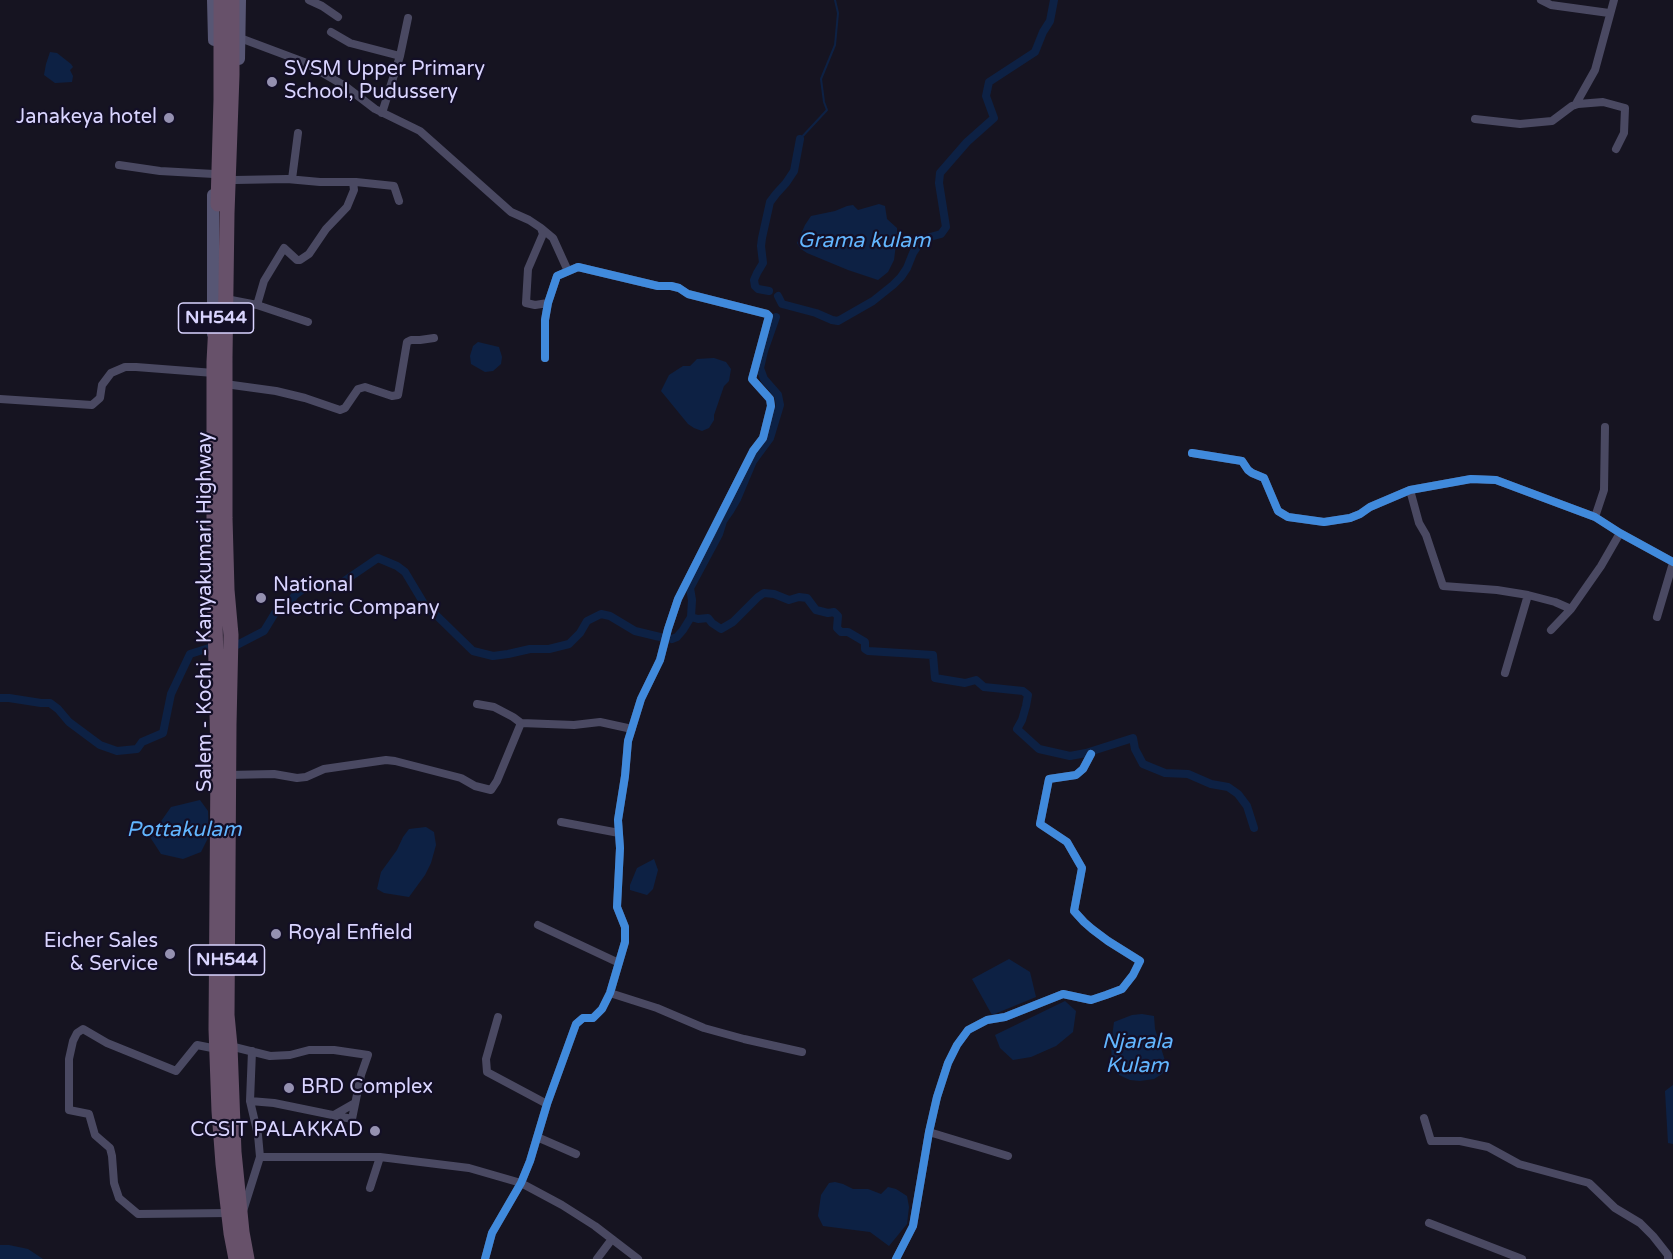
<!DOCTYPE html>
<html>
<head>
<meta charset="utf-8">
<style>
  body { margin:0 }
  canvas { display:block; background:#161421 }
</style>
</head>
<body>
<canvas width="1673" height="1259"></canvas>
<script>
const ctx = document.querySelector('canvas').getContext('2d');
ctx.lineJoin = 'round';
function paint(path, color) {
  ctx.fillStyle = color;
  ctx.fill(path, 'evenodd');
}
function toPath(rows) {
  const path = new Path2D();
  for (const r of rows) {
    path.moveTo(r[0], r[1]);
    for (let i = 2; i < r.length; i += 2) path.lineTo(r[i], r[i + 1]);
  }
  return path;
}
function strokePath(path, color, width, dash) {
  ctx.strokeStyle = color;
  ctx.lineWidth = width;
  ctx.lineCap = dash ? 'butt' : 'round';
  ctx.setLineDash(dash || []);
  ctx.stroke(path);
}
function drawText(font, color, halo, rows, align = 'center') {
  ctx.font = font + ' "Varela Round",sans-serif';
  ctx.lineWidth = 4.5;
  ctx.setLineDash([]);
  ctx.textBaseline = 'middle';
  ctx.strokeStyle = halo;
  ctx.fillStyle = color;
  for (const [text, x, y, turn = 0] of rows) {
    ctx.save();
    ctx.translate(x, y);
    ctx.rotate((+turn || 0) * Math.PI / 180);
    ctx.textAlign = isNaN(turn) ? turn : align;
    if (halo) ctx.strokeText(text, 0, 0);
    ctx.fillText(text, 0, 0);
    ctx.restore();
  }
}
const water = toPath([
  [50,52,57,53,71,64,73,67,70,70,73,76,72,82,55,83,44,75,46,64],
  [879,204,885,206,887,219,897,228,897,236,894,260,888,272,878,280,848,270,807,253,801,249,797,243,805,225,811,216,835,211,847,206,853,205,858,210],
  [478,342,499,347,502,357,501,364,493,371,485,372,471,364,470,356,473,346],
  [714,358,726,362,731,369,729,381,724,386,714,415,714,420,709,428,702,431,694,428,688,424,661,391,669,375,683,366,690,366,697,359],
  [200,800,208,811,209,836,201,852,183,859,161,854,150,837,171,807],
  [426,827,434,832,436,845,431,863,425,875,409,897,384,893,377,889,381,872,397,850,403,837,409,829],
  [654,859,658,870,653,889,647,895,630,890,630,885,637,868],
  [1009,959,1030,972,1036,997,992,1015,972,979],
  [1065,1001,1076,1011,1073,1032,1056,1046,1031,1057,1013,1060,1000,1048,995,1035],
  [1142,1014,1154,1016,1155,1029,1167,1067,1162,1074,1154,1079,1140,1081,1130,1080,1119,1075,1112,1061,1111,1045,1114,1022,1132,1015],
  [1673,1085,1673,1144,1668,1143,1665,1091],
  [835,1182,843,1184,853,1189,868,1189,881,1194,888,1187,896,1189,907,1196,909,1207,907,1224,889,1246,870,1232,823,1226,818,1216,821,1195,829,1183],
  [0,1245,9,1245,28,1249,43,1259,0,1259]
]);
const stream = toPath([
  [800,139,827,110,824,102,821,79,835,45,838,13,835,0]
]);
const canal = toPath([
  [769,291,758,289,755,286,754,280,757,273,763,263,761,246,762,238,770,202,776,194,786,183,794,171,800,139],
  [778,296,782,304,816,313,832,320,838,321,873,301,893,285,901,277,907,268,913,253,919,244,930,237,941,234,946,227,939,183,940,173,967,142,994,118,986,96,989,82,1035,52,1043,32,1050,21,1054,0],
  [691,617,698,619,708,618,712,623,721,629,733,622,758,597,764,593,774,594,789,600,799,597,807,598,816,610,828,613,834,612,838,616,837,628,841,632,848,632,865,642,865,649,868,651,933,655,935,678,965,683,976,680,984,687,1023,691,1028,695,1026,706,1022,720,1017,729,1039,749,1070,756,1086,753,1133,738,1135,749,1143,764,1165,773,1188,774,1211,784,1228,787,1238,794,1247,806,1254,828],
  [672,639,677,637,683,630,691,617,692,600,690,588,719,534,723,521,730,511,737,499,753,461,770,438,780,405,778,395,764,379,760,368,764,351,776,317],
  [228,647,235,646,264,631,275,613,285,609,295,595,306,587,328,587,334,588,378,558,397,566,405,572,426,607,435,614,473,651,493,656,508,654,530,649,549,649,569,644,580,633,587,621,601,614,610,616,635,631,660,637],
  [0,698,9,698,41,703,50,703,58,709,69,722,100,745,117,751,137,749,142,742,163,733,171,694,190,654,209,648,216,647]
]);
const street = toPath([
  [309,0,322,6,338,17],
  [1541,0,1551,5,1609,13],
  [1614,0,1595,70,1577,102,1578,104,1603,102,1625,108,1624,133,1616,149],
  [331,32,350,43,400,56],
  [240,38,304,62,345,86,375,109,420,131,511,212,529,220,541,228,543,234,528,269,526,303,535,305,548,303],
  [382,113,400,56,408,18],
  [1475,119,1520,124,1552,121,1572,106,1578,104],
  [119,165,160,171,214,174],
  [292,179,298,133],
  [235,180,287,179,320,182,356,182,394,186,399,201],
  [541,228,553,238,568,271],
  [226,299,257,305,264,281,284,248,297,260,300,260,309,254,326,229,347,207,354,190,353,182],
  [257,305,308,322],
  [225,384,276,391,305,398,340,410,345,408,358,389,365,387,392,396,398,395,407,342,411,340,420,340,434,338],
  [0,399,92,405,100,398,102,385,111,373,125,367,136,367,214,373],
  [1192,453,1242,461,1248,470,1252,473,1264,478,1278,511,1288,517,1324,522,1350,518,1360,514,1370,507,1410,490,1471,479,1496,480,1595,517,1620,533,1673,562],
  [1410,490,1419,523,1426,535,1443,586,1497,590,1528,595,1555,602,1571,609],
  [1595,517,1604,490,1605,427],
  [1657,617,1673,563],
  [1551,630,1571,609,1601,566,1620,533],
  [1505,673,1528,595],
  [521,723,574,725,600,722,632,729],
  [228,775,274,774,297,778,306,777,324,769,386,760,395,761,461,778,475,786,491,790,497,781,521,723,513,717,494,707,477,704],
  [561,822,619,833],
  [538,925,619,963],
  [610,993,657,1008,704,1028,744,1039,802,1052],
  [498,1017,486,1059,487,1072,547,1104],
  [230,1046,270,1056,290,1055,309,1050,334,1050,368,1055,361,1075,352,1119,274,1103,250,1101],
  [217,1049,197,1045,176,1071,107,1043,83,1029,77,1033,73,1041,69,1059,69,1110,89,1114,95,1135,110,1148,112,1156,114,1183,119,1198,138,1214,229,1213],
  [252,1051,250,1101,258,1135,260,1157,380,1157,469,1168,521,1183,562,1205,595,1226,638,1259],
  [334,1115,355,1103],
  [1424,1118,1431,1141,1460,1141,1488,1147,1519,1164,1589,1183,1615,1208,1640,1223,1653,1236,1668,1255,1668,1259],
  [929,1132,1008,1156],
  [537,1137,576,1154],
  [370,1188,380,1157],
  [243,1211,260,1157],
  [1429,1223,1522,1259],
  [485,1259,492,1233,521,1183,530,1161,547,1104,576,1024,583,1018,593,1018,602,1009,610,993,625,942,625,927,617,907,620,848,618,820,625,776,628,741,641,699,660,660,668,629,678,599,753,451,763,438,771,406,770,399,752,379,769,316,767,314,688,294,679,288,671,286,658,286,578,267,557,276,548,303,545,320,545,358],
  [597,1259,612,1239],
  [896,1259,913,1226,929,1132,937,1097,948,1063,957,1045,968,1030,987,1020,1005,1017,1063,994,1091,1000,1106,995,1122,989,1133,975,1140,961,1108,941,1092,929,1084,922,1074,911,1082,868,1067,842,1040,824,1049,779,1076,775,1083,769,1091,754]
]);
const secondary = toPath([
  [213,0,214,40],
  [239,59,240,0],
  [213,195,213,334]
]);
const highway = toPath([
  [232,0,232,75,227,213,225,357,225,518,227,590,231,635,229,724,227,1015,230,1046,234,1152,242,1232,247,1259],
  [218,204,221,100,221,0],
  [216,324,214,362,214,572,218,759,216,1029,219,1111,223,1164,231,1233,236,1259]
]);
const cycleway = toPath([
  [1192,453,1242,461,1248,470,1252,473,1264,478,1278,511,1288,517,1324,522,1350,518,1360,514,1370,507,1410,490,1471,479,1496,480,1595,517,1620,533,1673,562],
  [485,1259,492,1233,521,1183,530,1161,547,1104,576,1024,583,1018,593,1018,602,1009,610,993,625,942,625,927,617,907,620,848,618,820,625,776,628,741,641,699,660,660,668,629,678,599,753,451,763,438,771,406,770,399,752,379,769,316,767,314,688,294,679,288,671,286,658,286,578,267,557,276,548,303,545,320,545,358],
  [896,1259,913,1226,929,1132,937,1097,948,1063,957,1045,968,1030,987,1020,1005,1017,1063,994,1091,1000,1106,995,1122,989,1133,975,1140,961,1108,941,1092,929,1084,922,1074,911,1082,868,1067,842,1040,824,1049,779,1076,775,1083,769,1091,754]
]);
const markers = [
  [272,82,6,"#9591b1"],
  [169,118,6,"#9591b1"],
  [261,598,6,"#9591b1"],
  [276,934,6,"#9591b1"],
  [170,954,6,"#9591b1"],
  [289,1088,6,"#9591b1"],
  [375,1131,6,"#9591b1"]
];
const shields = [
  [216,318,75],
  [227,960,75]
];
const shieldNames = [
  ["NH544",216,318],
  ["NH544",227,960]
];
const poiNames = [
  ["SVSM Upper Primary",284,70],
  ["School, Pudussery",284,93],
  ["Janakeya hotel",157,118,"right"],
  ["National",273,586],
  ["Electric Company",273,609],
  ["Royal Enfield",288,934],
  ["Eicher Sales",158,942,"right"],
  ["& Service",158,965,"right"],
  ["BRD Complex",301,1088],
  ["CCSIT PALAKKAD",363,1131,"right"]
];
const streetNames = [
  ["Salem - Kochi - Kanyakumari Highway",206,612,-90]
];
const waterNames = [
  ["Grama kulam",864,241],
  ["Pottakulam",184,830],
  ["Njarala",1137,1042],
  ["Kulam",1137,1066]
];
paint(water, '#0d2144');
strokePath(stream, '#0d2144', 2);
strokePath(canal, '#0d2144', 8);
strokePath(street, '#4a4962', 8);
strokePath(secondary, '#575674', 12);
strokePath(highway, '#67516a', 15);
strokePath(cycleway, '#408adc', 8);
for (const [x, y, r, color] of markers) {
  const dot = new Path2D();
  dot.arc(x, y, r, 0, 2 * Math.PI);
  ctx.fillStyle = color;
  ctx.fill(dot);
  strokePath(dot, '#130f26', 2);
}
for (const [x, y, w] of shields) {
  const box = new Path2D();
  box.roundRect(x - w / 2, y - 15, w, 30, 4.5);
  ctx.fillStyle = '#130f26';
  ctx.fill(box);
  strokePath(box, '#d9d4ff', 1.5);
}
drawText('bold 18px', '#d9d4ff', null, shieldNames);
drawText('20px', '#d9d4ff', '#130f26', poiNames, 'left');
drawText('20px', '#d9d4ff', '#130f26', streetNames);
drawText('italic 21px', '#62b6ff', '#130f26', waterNames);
</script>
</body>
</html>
